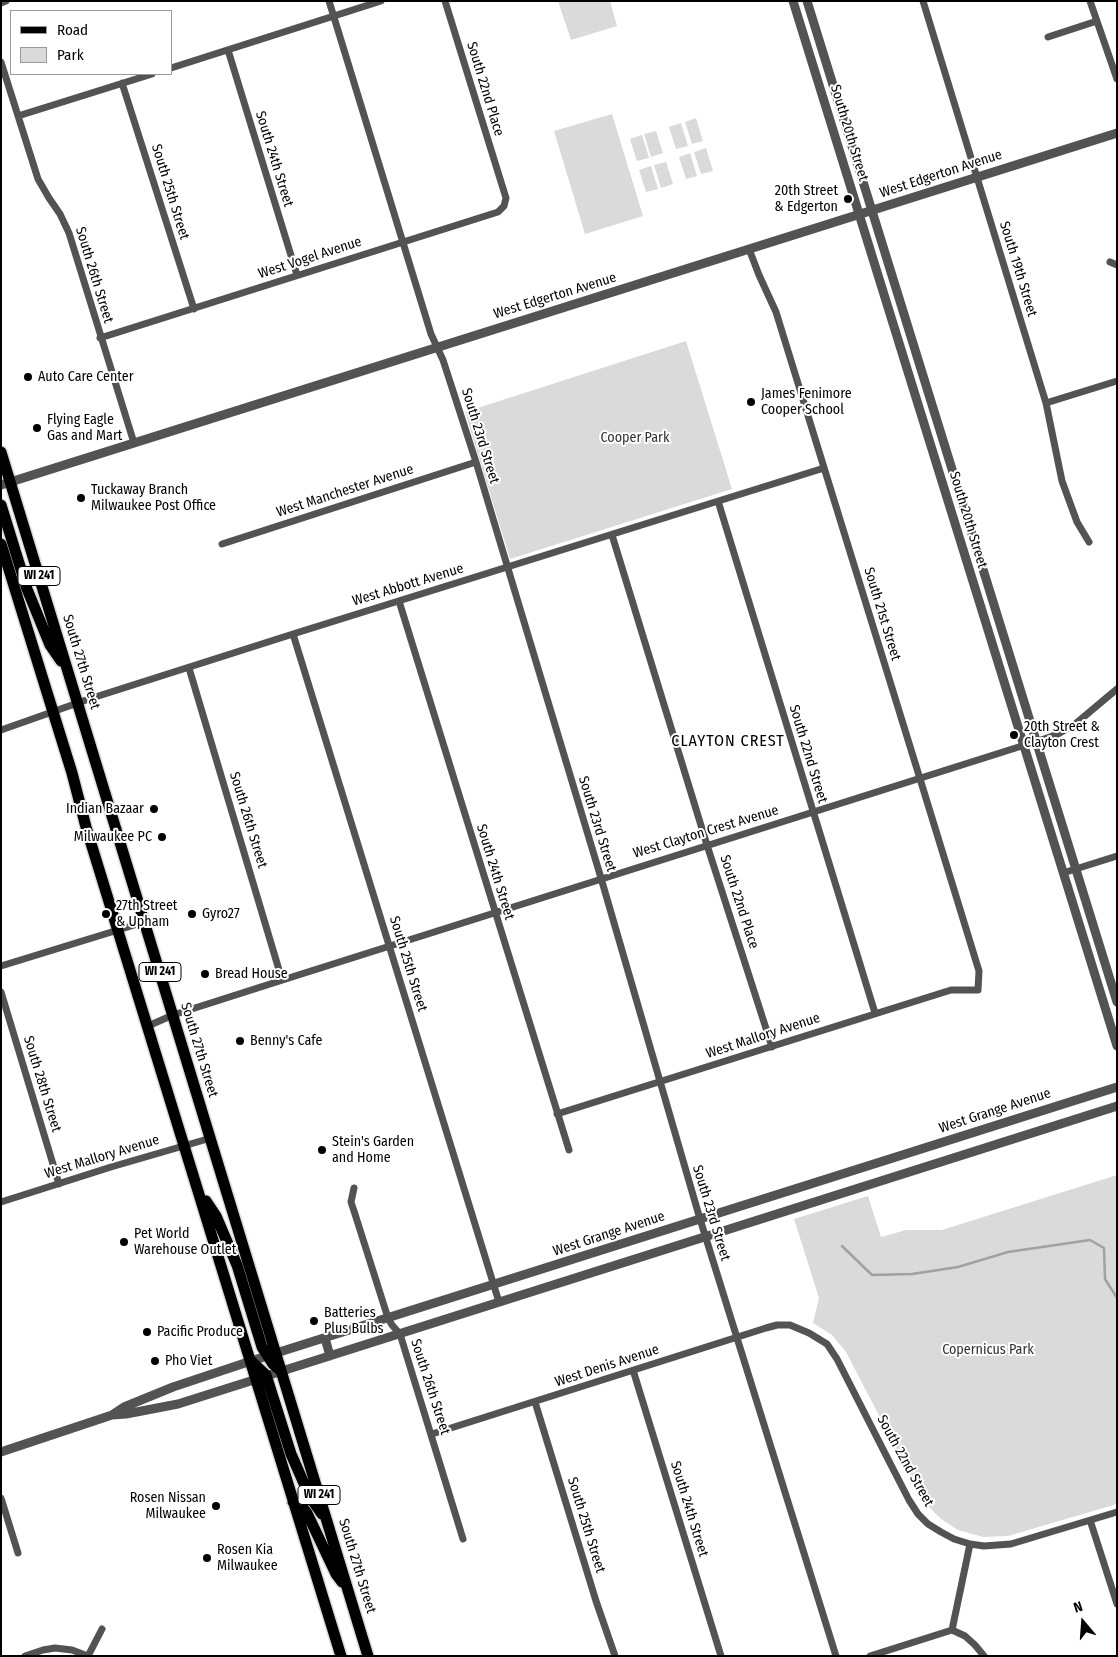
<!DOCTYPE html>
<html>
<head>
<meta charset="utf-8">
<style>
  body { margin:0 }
  #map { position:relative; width:1118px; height:1657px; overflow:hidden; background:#fff; font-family:"Fira Sans Condensed",sans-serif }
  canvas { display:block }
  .frame { position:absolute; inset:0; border:2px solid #000; pointer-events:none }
  .legend { position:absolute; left:10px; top:10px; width:162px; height:65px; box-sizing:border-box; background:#fff; border:1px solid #999; margin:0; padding:6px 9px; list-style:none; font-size:15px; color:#000 }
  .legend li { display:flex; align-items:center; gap:10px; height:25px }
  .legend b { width:25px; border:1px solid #999 }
  .north { position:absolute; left:1058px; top:1597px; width:50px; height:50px; -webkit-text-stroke:4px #fff; paint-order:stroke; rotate:342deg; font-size:14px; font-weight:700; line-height:20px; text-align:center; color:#000 }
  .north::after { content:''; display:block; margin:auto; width:18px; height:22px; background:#000; clip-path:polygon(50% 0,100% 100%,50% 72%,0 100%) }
</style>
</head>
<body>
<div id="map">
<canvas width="1118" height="1657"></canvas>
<div class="frame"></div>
<ul class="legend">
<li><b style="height:6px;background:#000"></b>Road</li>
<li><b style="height:14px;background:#dadada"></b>Park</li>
</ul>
<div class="north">N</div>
</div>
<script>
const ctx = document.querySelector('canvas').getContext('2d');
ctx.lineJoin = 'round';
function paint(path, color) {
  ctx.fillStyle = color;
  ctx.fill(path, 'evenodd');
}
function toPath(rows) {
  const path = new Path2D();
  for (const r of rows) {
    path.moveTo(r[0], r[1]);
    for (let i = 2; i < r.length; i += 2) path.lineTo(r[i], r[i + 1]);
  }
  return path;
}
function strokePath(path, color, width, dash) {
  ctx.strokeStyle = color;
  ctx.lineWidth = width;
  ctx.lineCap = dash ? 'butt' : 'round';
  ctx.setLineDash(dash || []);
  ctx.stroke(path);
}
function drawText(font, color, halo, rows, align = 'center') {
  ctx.font = font + ' "Fira Sans Condensed",sans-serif';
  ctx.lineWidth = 4;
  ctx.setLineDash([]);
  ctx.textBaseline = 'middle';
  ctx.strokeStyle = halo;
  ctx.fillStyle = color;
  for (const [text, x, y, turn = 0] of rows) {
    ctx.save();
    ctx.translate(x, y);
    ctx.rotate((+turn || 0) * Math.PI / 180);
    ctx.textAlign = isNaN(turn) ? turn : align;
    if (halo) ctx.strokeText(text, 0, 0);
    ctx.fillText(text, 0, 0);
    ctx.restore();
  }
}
const green = toPath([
  [558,1,610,1,617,26,571,40],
  [612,114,643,216,585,234,554,131],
  [696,118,703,141,692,144,685,122],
  [681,123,688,146,676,149,669,127],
  [656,131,663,153,651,157,644,134],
  [642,135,649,158,637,161,630,139],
  [706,148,713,171,701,174,694,152],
  [690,153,697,176,686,179,679,157],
  [666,162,673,184,661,188,654,165],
  [651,166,658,189,646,192,639,170],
  [686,341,732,489,510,559,465,412],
  [1117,1175,1117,1504,1008,1536,983,1537,958,1530,941,1519,924,1502,846,1352,832,1335,813,1323,819,1298,794,1219,868,1196,881,1237,906,1230,942,1230]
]);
const stream = toPath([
  [842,1246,872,1275,912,1274,958,1267,1008,1252,1090,1240,1104,1248,1105,1279,1117,1298]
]);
const minor = toPath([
  [329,1,431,334,443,360,476,462,601,878,700,1219,836,1656],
  [923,1,1046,403,1062,481,1077,522,1089,542],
  [1090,1,1117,79],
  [1,3,6,1],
  [1048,37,1097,21],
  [228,50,297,275],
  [1,62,38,179,49,198,60,214,69,233,134,443],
  [171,68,381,1],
  [122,83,194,309],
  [18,116,152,74],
  [1110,262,1117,265],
  [100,338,498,212,504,206,506,198,445,1],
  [1046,403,1117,381],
  [718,501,875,1013],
  [612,535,707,845,772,1047],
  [222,544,476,462],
  [399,601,569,1150],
  [293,634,499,1302],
  [189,668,282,980],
  [1,730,89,699,293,634,824,468],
  [1063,873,1117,856],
  [1,966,144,922],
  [1,992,59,1184],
  [148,1026,173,1015,292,977,1044,739,1058,734,1074,725,1117,689],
  [557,1114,951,990,978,990,979,971,917,769,776,312,759,275,749,249],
  [354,1188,351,1202,354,1211,388,1318,392,1325,400,1334,463,1539],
  [1,1202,111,1167,211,1138],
  [633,1370,721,1656],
  [535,1402,596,1601,615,1656],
  [432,1434,766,1328,777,1325,790,1325,809,1333,827,1344,837,1359,891,1465,909,1500,918,1514,928,1524,941,1532,954,1539,970,1544,952,1630,965,1636,975,1645,984,1656],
  [1,1498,18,1553],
  [1090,1520,1117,1604],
  [970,1544,984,1546,1011,1544,1117,1512],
  [25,1656,43,1650,55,1648,72,1650,88,1656,102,1629],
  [870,1656,952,1630]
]);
const tertiary = toPath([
  [793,1,1117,1046],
  [807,1,1117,1002],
  [1,485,1117,133],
  [325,1338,330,1356],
  [112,1415,126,1414,178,1404,1117,1106],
  [1,1452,112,1415,124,1407,173,1387,251,1361,1117,1087]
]);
const primary = toPath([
  [1,452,368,1656],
  [1,505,27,589,50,645,61,661],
  [1,544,72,773,86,827,341,1656],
  [206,1201,216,1216,237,1265,262,1347,273,1364,280,1370],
  [251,1361,266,1375,291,1454,310,1497,322,1514],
  [293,1502,301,1505,307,1513,336,1574,342,1582]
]);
const markers = [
  [848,199,5,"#000"],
  [28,377,5,"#000"],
  [751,402,5,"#000"],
  [37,428,5,"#000"],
  [81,498,5,"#000"],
  [1014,735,5,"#000"],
  [154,809,5,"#000"],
  [162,837,5,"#000"],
  [106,914,5,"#000"],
  [192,914,5,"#000"],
  [205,974,5,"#000"],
  [240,1041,5,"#000"],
  [322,1150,5,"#000"],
  [124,1242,5,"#000"],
  [314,1321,5,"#000"],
  [147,1332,5,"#000"],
  [155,1361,5,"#000"],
  [216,1506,5,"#000"],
  [207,1558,5,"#000"]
];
const shields = [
  [39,576,42],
  [160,972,42],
  [319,1495,42]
];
const shieldNames = [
  ["WI 241",39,576],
  ["WI 241",160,972],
  ["WI 241",319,1495]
];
const streetNames = [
  ["South 22nd Place",485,89,73],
  ["South 20th Street",849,133,73],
  ["South 24th Street",274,159,73],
  ["West Edgerton Avenue",941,174,-18],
  ["South 25th Street",170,192,73],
  ["West Vogel Avenue",310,258,-18],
  ["South 19th Street",1018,269,73],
  ["South 26th Street",94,275,73],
  ["West Edgerton Avenue",555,296,-17],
  ["South 23rd Street",480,436,73],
  ["West Manchester Avenue",345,491,-18],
  ["South 20th Street",968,520,73],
  ["West Abbott Avenue",408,585,-17],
  ["South 21st Street",882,614,73],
  ["South 27th Street",81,662,73],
  ["South 22nd Street",808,754,73],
  ["South 26th Street",248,820,73],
  ["South 23rd Street",597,824,73],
  ["West Clayton Crest Avenue",706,832,-17],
  ["South 24th Street",495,872,73],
  ["South 22nd Place",739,902,72],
  ["South 25th Street",408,964,73],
  ["West Mallory Avenue",763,1036,-18],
  ["South 27th Street",199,1050,73],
  ["South 28th Street",42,1084,73],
  ["West Grange Avenue",995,1111,-18],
  ["West Mallory Avenue",102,1157,-17],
  ["South 23rd Street",711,1213,73],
  ["West Grange Avenue",609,1234,-18],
  ["West Denis Avenue",607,1366,-18],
  ["South 26th Street",430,1387,72],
  ["South 22nd Street",905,1461,61],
  ["South 24th Street",689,1509,73],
  ["South 25th Street",586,1525,73],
  ["South 27th Street",357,1566,73]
];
const poiNames = [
  ["20th Street",838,191,"right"],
  ["& Edgerton",838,207,"right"],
  ["Auto Care Center",38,377],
  ["James Fenimore",761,394],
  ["Cooper School",761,410],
  ["Flying Eagle",47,420],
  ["Gas and Mart",47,436],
  ["Tuckaway Branch",91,490],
  ["Milwaukee Post Office",91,506],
  ["20th Street &",1024,727],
  ["Clayton Crest",1024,743],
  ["Indian Bazaar",144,809,"right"],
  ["Milwaukee PC",152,837,"right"],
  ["27th Street",116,906],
  ["& Upham",116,922],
  ["Gyro27",202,914],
  ["Bread House",215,974],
  ["Benny's Cafe",250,1041],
  ["Stein's Garden",332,1142],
  ["and Home",332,1158],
  ["Pet World",134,1234],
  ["Warehouse Outlet",134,1250],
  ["Batteries",324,1313],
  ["Plus Bulbs",324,1329],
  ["Pacific Produce",157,1332],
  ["Pho Viet",165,1361],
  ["Rosen Nissan",206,1498,"right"],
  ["Milwaukee",206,1514,"right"],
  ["Rosen Kia",217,1550],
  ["Milwaukee",217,1566]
];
const parkNames = [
  ["Cooper Park",635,438],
  ["Copernicus Park",988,1350]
];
const quarterNames = [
  ["CLAYTON CREST",728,742]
];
paint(green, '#dadada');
strokePath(stream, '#a1a1a1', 2.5);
strokePath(primary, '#dbdbdb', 14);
strokePath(minor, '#535353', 7);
strokePath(tertiary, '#535353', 9);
strokePath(primary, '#000', 11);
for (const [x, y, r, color] of markers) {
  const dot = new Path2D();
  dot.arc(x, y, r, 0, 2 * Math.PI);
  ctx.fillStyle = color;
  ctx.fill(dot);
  strokePath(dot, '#fff', 2);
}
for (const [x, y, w] of shields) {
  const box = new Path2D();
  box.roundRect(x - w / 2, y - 9.5, w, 19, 4);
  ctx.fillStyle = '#fff';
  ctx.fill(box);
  strokePath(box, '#000', 1);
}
drawText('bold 12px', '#000', null, shieldNames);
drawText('14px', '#000', '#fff', streetNames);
drawText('14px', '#000', '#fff', poiNames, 'left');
drawText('14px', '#313131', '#fff', parkNames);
ctx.letterSpacing = '1px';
drawText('16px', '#000', '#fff', quarterNames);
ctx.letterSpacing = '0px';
</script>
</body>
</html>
